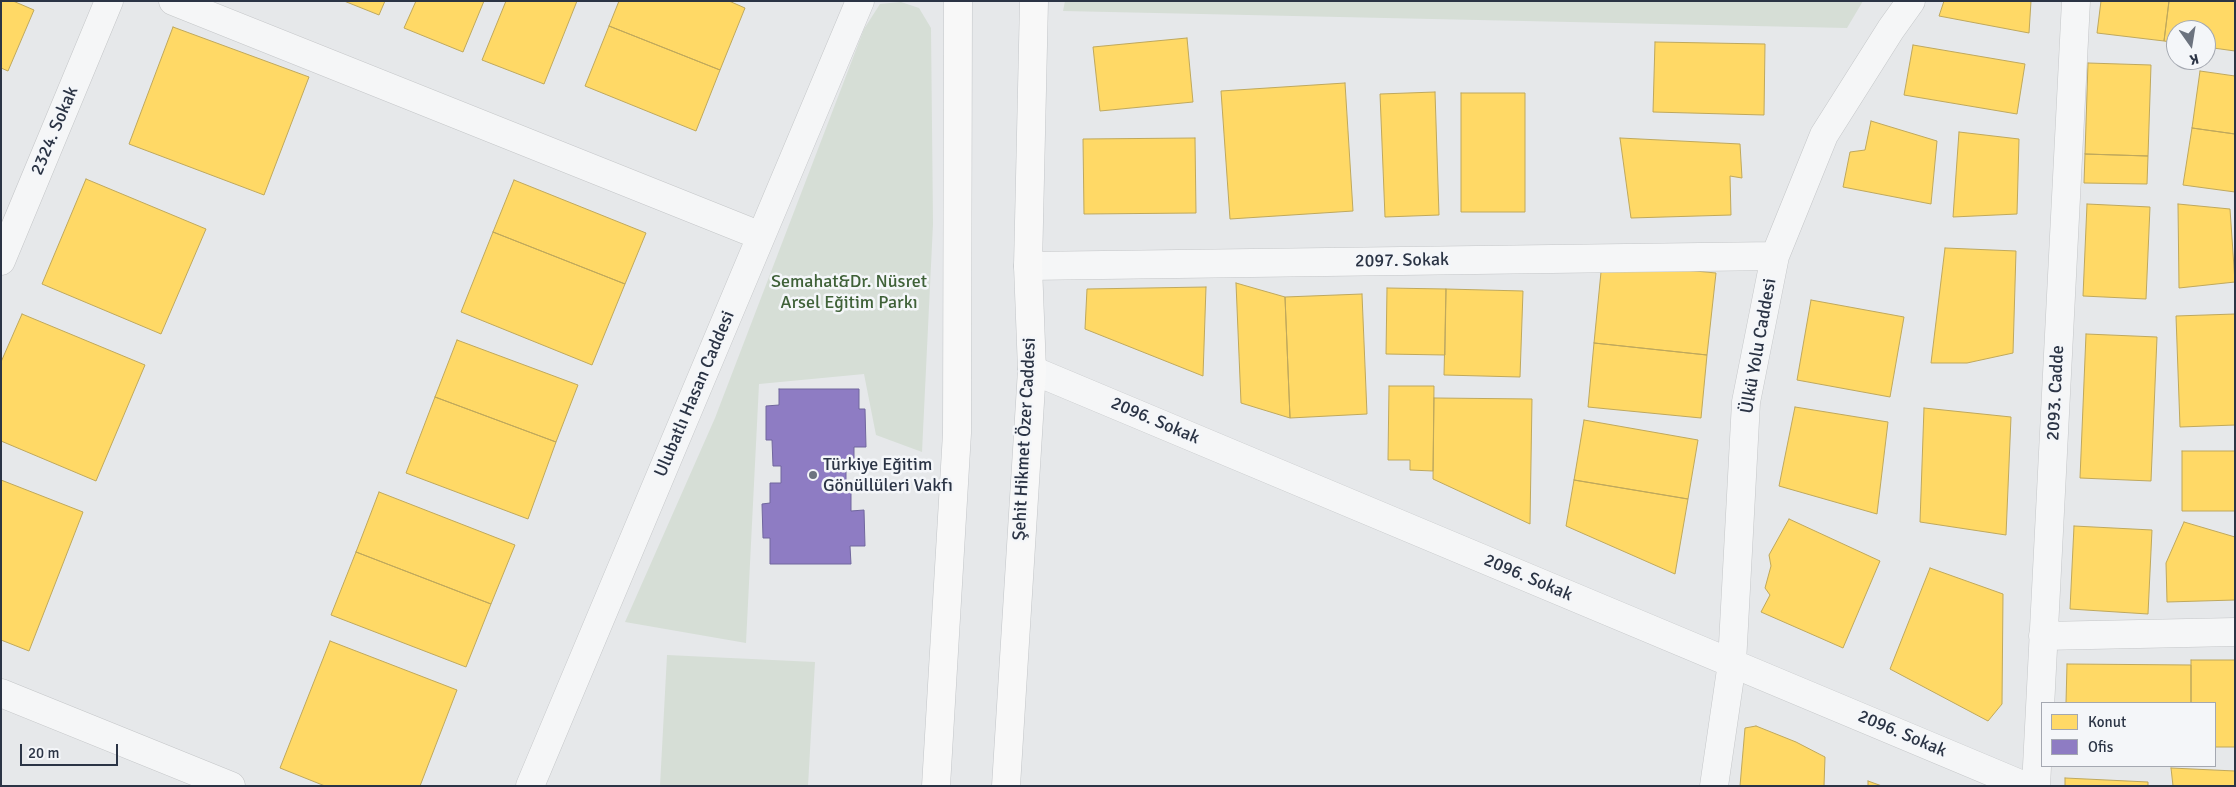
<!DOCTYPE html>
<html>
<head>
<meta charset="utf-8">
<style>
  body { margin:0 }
  #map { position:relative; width:2236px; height:787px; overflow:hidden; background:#e6e8ea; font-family:Signika,sans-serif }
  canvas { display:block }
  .frame { position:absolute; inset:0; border:2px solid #2b3445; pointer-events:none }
  .legend { position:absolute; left:2041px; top:702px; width:175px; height:65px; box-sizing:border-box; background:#f4f6f9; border:1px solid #a4a8b1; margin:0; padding:6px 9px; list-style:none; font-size:15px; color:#2b3445 }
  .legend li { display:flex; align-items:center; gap:10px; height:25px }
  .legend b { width:25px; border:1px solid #a4a8b1 }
  .north { position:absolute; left:2166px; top:20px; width:50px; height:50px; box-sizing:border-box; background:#f4f6f9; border:1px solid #a4a8b1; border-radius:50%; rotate:167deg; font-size:14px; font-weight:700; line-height:20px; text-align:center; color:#2b3445 }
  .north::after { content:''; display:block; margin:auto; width:18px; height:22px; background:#6c737f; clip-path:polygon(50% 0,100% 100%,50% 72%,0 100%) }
  .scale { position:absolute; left:20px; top:744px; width:98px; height:22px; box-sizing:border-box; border:2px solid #2b3445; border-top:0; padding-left:6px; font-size:15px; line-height:18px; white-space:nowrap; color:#2b3445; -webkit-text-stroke:4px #f4f6f9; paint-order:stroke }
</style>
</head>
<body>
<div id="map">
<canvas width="2236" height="787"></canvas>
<div class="frame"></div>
<ul class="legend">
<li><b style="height:14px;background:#ffd966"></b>Konut</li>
<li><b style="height:14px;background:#8e7cc3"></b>Ofis</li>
</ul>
<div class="north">K</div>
<div class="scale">20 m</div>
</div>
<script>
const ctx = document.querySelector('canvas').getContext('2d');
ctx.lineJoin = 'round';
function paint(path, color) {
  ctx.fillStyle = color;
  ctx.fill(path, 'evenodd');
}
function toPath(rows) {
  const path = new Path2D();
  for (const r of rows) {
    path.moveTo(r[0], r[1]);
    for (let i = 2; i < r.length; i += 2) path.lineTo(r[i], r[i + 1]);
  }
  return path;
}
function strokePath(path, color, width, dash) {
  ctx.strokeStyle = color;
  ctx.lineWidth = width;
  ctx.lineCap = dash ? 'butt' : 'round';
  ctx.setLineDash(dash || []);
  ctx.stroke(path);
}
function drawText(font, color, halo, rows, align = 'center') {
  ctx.font = font + ' Signika,sans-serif';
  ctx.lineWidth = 5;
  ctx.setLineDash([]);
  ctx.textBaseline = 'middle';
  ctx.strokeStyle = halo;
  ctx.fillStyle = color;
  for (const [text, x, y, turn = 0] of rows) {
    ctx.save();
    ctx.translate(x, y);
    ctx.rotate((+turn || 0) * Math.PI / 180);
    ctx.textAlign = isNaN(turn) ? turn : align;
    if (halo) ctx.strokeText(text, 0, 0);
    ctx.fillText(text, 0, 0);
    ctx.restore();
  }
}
const green = toPath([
  [1065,1,1863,1,1847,28,1063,11],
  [901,2,919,8,931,28,933,224,922,452,876,435,864,374,759,384,746,643,625,622,715,418,864,29,880,4],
  [667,655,815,662,808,786,660,786]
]);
const homes = toPath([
  [1,1,13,1,34,10,8,71,1,68,1,1],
  [344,1,385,1,379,15,344,1],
  [416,1,484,1,463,52,404,28,416,1],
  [506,1,577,1,544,84,482,60,506,1],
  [619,1,729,1,745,8,720,70,609,26,619,1],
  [1944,1,2031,1,2029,33,1939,16,1944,1],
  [2101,1,2169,1,2164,41,2097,33,2101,1],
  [2169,1,2235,1,2235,51,2206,47,2206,30,2176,30,2176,43,2164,41,2169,1],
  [609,26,720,70,696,131,585,86,609,26],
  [173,27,309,77,264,195,129,144,173,27],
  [1187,38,1193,102,1100,111,1093,47,1187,38],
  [1655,42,1765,44,1764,115,1653,112,1655,42],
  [1913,45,2025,64,2017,114,1904,95,1913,45],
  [2088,63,2151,65,2148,156,2085,154,2088,63],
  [2200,71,2235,76,2235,134,2192,128,2200,71],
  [1345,83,1353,211,1230,219,1221,91,1345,83],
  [1435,92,1439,215,1385,217,1380,94,1435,92],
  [1461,93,1525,93,1525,212,1461,212,1461,93],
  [1871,121,1937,141,1931,204,1843,187,1850,152,1865,150,1871,121],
  [2192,128,2235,134,2235,192,2183,185,2192,128],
  [1959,132,2019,139,2017,214,1953,217,1959,132],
  [1195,138,1196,213,1084,214,1083,139,1195,138],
  [1620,138,1740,144,1742,178,1730,176,1731,215,1631,218,1620,138],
  [2085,154,2148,156,2147,184,2084,183,2085,154],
  [86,179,206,229,161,334,42,284,86,179],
  [514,180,646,233,625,284,493,232,514,180],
  [2087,204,2150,207,2146,299,2083,296,2087,204],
  [2178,204,2230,209,2235,282,2179,288,2178,204],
  [493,232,625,284,592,365,461,312,493,232],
  [1945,248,2016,251,2013,353,1967,363,1931,363,1945,248],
  [1602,262,1716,273,1707,355,1594,343,1602,262],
  [1236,283,1285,297,1290,418,1241,403,1236,283],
  [1206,287,1203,376,1085,329,1087,289,1206,287],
  [1387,288,1446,289,1445,355,1386,354,1387,288],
  [1446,289,1523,291,1520,377,1444,375,1446,289],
  [1362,294,1367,414,1290,418,1285,297,1362,294],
  [1811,300,1904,317,1890,397,1797,380,1811,300],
  [22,314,145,365,96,481,1,441,1,362,22,314],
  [2235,314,2235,425,2180,427,2176,316,2235,314],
  [2086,334,2157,337,2151,481,2080,478,2086,334],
  [457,340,578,385,556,442,435,397,457,340],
  [1594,343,1707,355,1701,418,1588,407,1594,343],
  [1389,386,1434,386,1433,471,1410,470,1410,460,1388,460,1389,386],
  [435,397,556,442,528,519,406,473,435,397],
  [1434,398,1532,399,1530,524,1433,479,1434,398],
  [1795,407,1888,422,1877,514,1779,486,1795,407],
  [1924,408,2011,417,2006,535,1920,522,1924,408],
  [1584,420,1698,440,1688,499,1574,480,1584,420],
  [2182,451,2235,451,2235,511,2182,511,2182,451],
  [1,480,83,512,29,651,1,640,1,480],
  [1574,480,1688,499,1675,574,1566,526,1574,480],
  [379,492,515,545,491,604,356,552,379,492],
  [1789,519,1880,561,1843,648,1761,612,1770,595,1765,588,1771,566,1769,555,1789,519],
  [2184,522,2235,537,2235,600,2167,602,2166,563,2184,522],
  [2074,526,2152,530,2148,614,2070,609,2074,526],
  [356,552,491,604,466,667,331,615,356,552],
  [1930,568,2003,594,2002,704,1988,721,1890,669,1930,568],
  [330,641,457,690,420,786,325,786,280,768,330,641],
  [2191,660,2235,660,2235,747,2215,747,2215,703,2191,703,2191,660],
  [2067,664,2191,665,2191,703,2066,703,2067,664],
  [1756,726,1796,742,1825,757,1824,786,1740,786,1745,728,1756,726],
  [2171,768,2235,771,2235,786,2173,786,2171,768],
  [2065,778,2148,782,2148,786,2065,786,2065,778],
  [1868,781,1882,786,1868,786,1868,781]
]);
const offices = toPath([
  [779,389,859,389,859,409,865,409,866,447,854,447,854,467,846,468,846,492,851,492,851,511,864,510,865,546,850,546,851,564,770,564,770,538,763,538,762,504,770,503,770,483,781,483,781,466,773,466,772,440,766,440,766,406,779,405,779,389]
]);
const minor = toPath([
  [173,1,761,236],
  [1,261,109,1],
  [1028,266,1775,256],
  [1032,370,2025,786],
  [2043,636,2235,632],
  [1,693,231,786],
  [530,786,860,1],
  [1714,786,1732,663,1746,402,1775,256,1824,135,1891,29,1911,1],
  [2036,786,2076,1]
]);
const major = toPath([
  [936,786,957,433,958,1],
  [1006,786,1032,370,1028,266,1034,1]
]);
const markers = [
  [813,475,5,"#6c737f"]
];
const streetNames = [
  ["2324. Sokak",55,131,-67],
  ["2097. Sokak",1402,261,-1],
  ["Ülkü Yolu Caddesi",1759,346,-80],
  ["2093. Cadde",2056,393,-87],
  ["Ulubatlı Hasan Caddesi",695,394,-67],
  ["2096. Sokak",1155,421,23],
  ["Şehit Hikmet Özer Caddesi",1025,439,-87],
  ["2096. Sokak",1528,578,23],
  ["2096. Sokak",1902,734,23]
];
const parkNames = [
  ["Semahat&Dr. Nüsret",849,282],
  ["Arsel Eğitim Parkı",849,303]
];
const poiNames = [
  ["Türkiye Eğitim",823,465],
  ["Gönüllüleri Vakfı",823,486]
];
paint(green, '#d6ded6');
paint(homes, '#ffd966');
strokePath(homes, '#bfa85c', 1);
paint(offices, '#8e7cc3');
strokePath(offices, '#70669d', 1);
strokePath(minor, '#c4c6c8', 29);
strokePath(major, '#c2c5c8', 29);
strokePath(minor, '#f5f6f7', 28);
strokePath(major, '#f8f8f8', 28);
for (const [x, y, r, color] of markers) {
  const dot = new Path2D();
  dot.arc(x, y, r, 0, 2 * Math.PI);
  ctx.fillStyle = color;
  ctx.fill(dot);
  strokePath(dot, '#f4f6f9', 2);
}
drawText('18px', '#2b3445', '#f4f6f9', streetNames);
drawText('18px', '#3f6138', '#f4f6f9', parkNames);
drawText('18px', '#2b3445', '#f4f6f9', poiNames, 'left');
</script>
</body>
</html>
